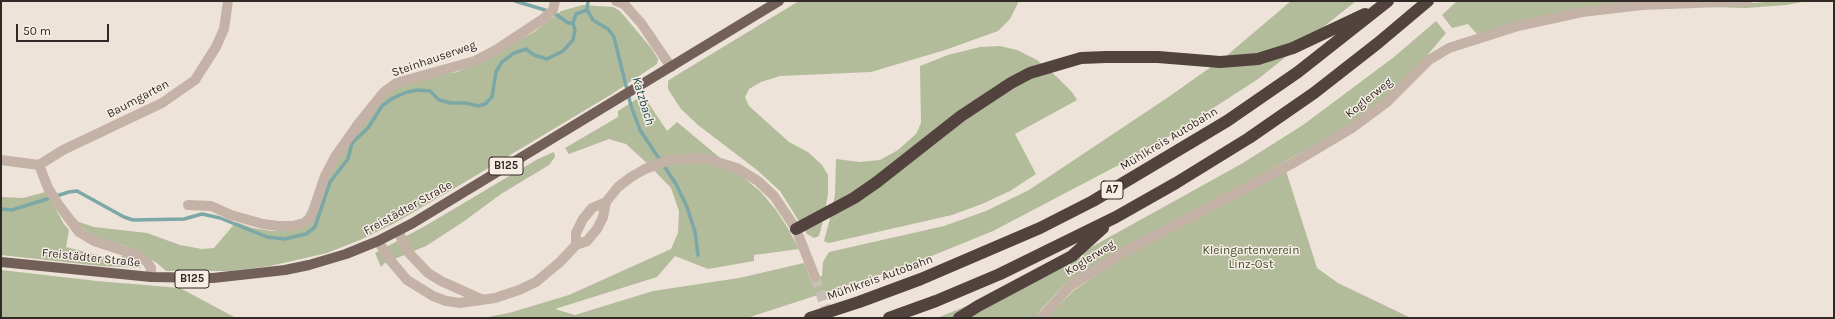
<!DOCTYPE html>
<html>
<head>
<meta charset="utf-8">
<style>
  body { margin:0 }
  #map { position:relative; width:1835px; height:319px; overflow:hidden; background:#eee3d9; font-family:Karla,sans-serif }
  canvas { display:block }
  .frame { position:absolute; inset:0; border:2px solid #312926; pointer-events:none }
  .scale { position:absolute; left:16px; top:24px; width:93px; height:18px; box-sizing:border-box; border:2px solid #312926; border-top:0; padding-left:5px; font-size:12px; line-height:14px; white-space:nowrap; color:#312926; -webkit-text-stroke:3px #f6ede4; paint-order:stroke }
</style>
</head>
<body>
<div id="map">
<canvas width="1835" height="319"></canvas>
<div class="frame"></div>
<div class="scale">50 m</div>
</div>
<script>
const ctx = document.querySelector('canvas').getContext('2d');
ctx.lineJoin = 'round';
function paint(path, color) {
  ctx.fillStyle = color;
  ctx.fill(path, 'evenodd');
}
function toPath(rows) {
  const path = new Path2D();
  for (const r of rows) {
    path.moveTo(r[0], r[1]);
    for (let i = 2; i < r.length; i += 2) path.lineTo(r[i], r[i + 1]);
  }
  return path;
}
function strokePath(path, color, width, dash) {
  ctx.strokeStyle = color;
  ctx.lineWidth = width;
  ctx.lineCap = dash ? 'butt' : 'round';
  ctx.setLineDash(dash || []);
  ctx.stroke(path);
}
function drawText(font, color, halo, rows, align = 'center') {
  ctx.font = font + ' Karla,sans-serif';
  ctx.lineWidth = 3;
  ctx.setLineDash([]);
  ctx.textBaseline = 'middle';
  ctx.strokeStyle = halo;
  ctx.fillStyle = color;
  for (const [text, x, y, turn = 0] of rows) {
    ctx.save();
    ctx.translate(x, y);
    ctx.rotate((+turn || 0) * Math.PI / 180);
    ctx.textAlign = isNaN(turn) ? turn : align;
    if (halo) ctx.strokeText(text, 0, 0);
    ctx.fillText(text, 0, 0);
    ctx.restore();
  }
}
const green = toPath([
  [799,1,1019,1,1010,19,998,31,945,50,871,72,780,76,761,82,749,89,745,97,749,106,789,142,808,152,822,165,828,175,828,194,824,217,819,236,814,238,807,234,780,191,757,170,698,125,681,109,668,89,668,81,672,78],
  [1291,1,1356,1,1258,79,1153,147,993,231,907,266,747,318,483,318,509,313,569,295,671,249,678,233,679,211,671,188,648,164,626,144,609,139,569,154,565,148,618,117,618,111,643,95,667,131,677,122,761,192,776,210,789,230,799,249,754,255,754,261,708,269,675,256,657,277,555,309,575,315,653,291,739,278,804,263,811,281,822,276,823,262,829,252,944,226,986,211,1029,190,1170,96,1225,57],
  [1457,1,1646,1,1477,34,1468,24,1452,28,1442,15],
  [1775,1,1808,1,1786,5,1746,8,1710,7],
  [583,5,613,7,620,11,652,49,658,59,657,64,612,94,460,185,393,224,360,240,327,253,270,266,230,271,166,271,157,263,129,247,96,237,81,227,69,212,79,222,94,227,147,233,180,245,202,249,214,248,236,222,253,228,271,231,287,231,302,228,322,193,336,163,354,136,388,94,401,86,432,76,457,72,476,64,534,32,561,11],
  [1436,21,1446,33,1414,71,1396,89,1351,125,1067,282,1040,311,1036,318,937,318,984,299,1077,255,1243,163,1303,125,1394,57],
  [1000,46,1017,50,1037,60,1057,77,1072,92,1077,100,1015,134,1036,174,1010,191,982,204,952,215,829,243,824,241,831,215,835,194,836,159,860,162,880,160,898,150,916,134,921,123,920,66,948,55,980,47],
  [554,152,555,157,549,165,501,194,463,222,426,246,385,263,381,267,375,253,425,226,538,159],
  [1286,171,1317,268,1338,283,1411,318,1047,318,1073,291,1121,258],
  [46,192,64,224,69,230,66,247,121,261,122,255,133,260,140,265,141,268,101,266,1,255,1,197,23,198],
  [1,270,97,281,180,288,236,318,1,318]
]);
const stream = toPath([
  [515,1,545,10,557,15,568,23,573,23],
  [588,1,587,10,593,20,608,29,614,37,631,106,640,130,676,184,687,207,695,232,698,255],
  [1,209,12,210,69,192,77,191,124,217,133,220,184,219,202,214,220,218,267,237,284,239,306,234,315,227,330,182,348,159,352,143,368,128,382,106,393,98,407,92,418,90,430,91,439,100,451,103,466,103,478,106,485,104,492,97,496,72,502,62,514,53,526,49,534,55,547,59,563,51,573,40,575,30,573,23,576,14,587,10]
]);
const minorTunnel = toPath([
  [815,277,829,318]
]);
const minor = toPath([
  [616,1,624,4,641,23,671,67],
  [1,160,39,165],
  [188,205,211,206,231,215,263,224,279,226,293,226,304,223,309,219,313,211,325,176,335,157,359,123,384,92,395,84,403,81,475,61,496,50,543,19,553,10,555,1],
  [398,231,408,252,428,273,441,281,481,299],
  [378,241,391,261,407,280,433,296,446,301,460,303,495,298,519,290,536,282,560,262,576,245,587,241,597,229,603,217,606,202],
  [576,245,576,233,583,219,592,208,606,202,618,187,631,177,645,169,669,160,704,158,737,168,758,181,774,196,796,229,815,277],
  [151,277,151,268,147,262,137,255,94,241,79,232,58,204,48,188,39,165,63,150,162,103,195,80,216,47,224,29,228,1],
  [1041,318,1070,286,1122,253,1295,162,1352,128,1387,102,1429,60,1449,48,1518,26,1582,12,1642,5,1748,1]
]);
const major = toPath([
  [1,262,151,277,213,278,285,270,309,265,346,254,378,241,413,223,779,1]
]);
const highway = toPath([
  [796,229,854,198,877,182,961,116,1011,83,1030,73,1081,58,1106,57,1158,57,1220,62,1258,59,1293,48,1365,14],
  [810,318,859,302,921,279,1040,228,1093,201,1227,121,1298,72,1388,1],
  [889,318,936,301,1000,274,1116,217,1176,183,1249,138,1314,93,1378,43,1428,1],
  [959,318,978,306,1072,256,1103,228]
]);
const shields = [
  [506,166,34],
  [1112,190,22],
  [192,279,34]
];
const shieldNames = [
  ["B125",506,166],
  ["A7",1112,190],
  ["B125",192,279]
];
const streetNames = [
  ["Steinhauserweg",434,59,-19],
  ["Koglerweg",1369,98,-39],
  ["Baumgarten",138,99,-28],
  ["Mühlkreis Autobahn",1169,139,-31],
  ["Freistädter Straße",408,208,-29],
  ["Freistädter Straße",91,258,6],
  ["Koglerweg",1090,258,-32],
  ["Mühlkreis Autobahn",880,278,-20]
];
const parkNames = [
  ["Kleingartenverein",1251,251],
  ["Linz-Ost",1251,265]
];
const waterNames = [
  ["Katzbach",643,101,73]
];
paint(green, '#b2bb9a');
strokePath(stream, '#7ba8a7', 3.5);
strokePath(minorTunnel, '#c8beb5', 10, [10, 5]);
strokePath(minor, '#c4b2a6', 10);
strokePath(major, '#726058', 10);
strokePath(highway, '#52433e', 12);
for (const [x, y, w] of shields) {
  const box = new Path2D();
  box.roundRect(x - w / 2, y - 9, w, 18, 3);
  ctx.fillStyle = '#f6ede4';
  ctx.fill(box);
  strokePath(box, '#312926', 1);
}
drawText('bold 11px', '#312926', null, shieldNames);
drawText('12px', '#312926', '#f6ede4', streetNames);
drawText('12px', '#434d2c', '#f6ede4', parkNames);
drawText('italic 13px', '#204e4e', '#f6ede4', waterNames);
</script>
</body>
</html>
